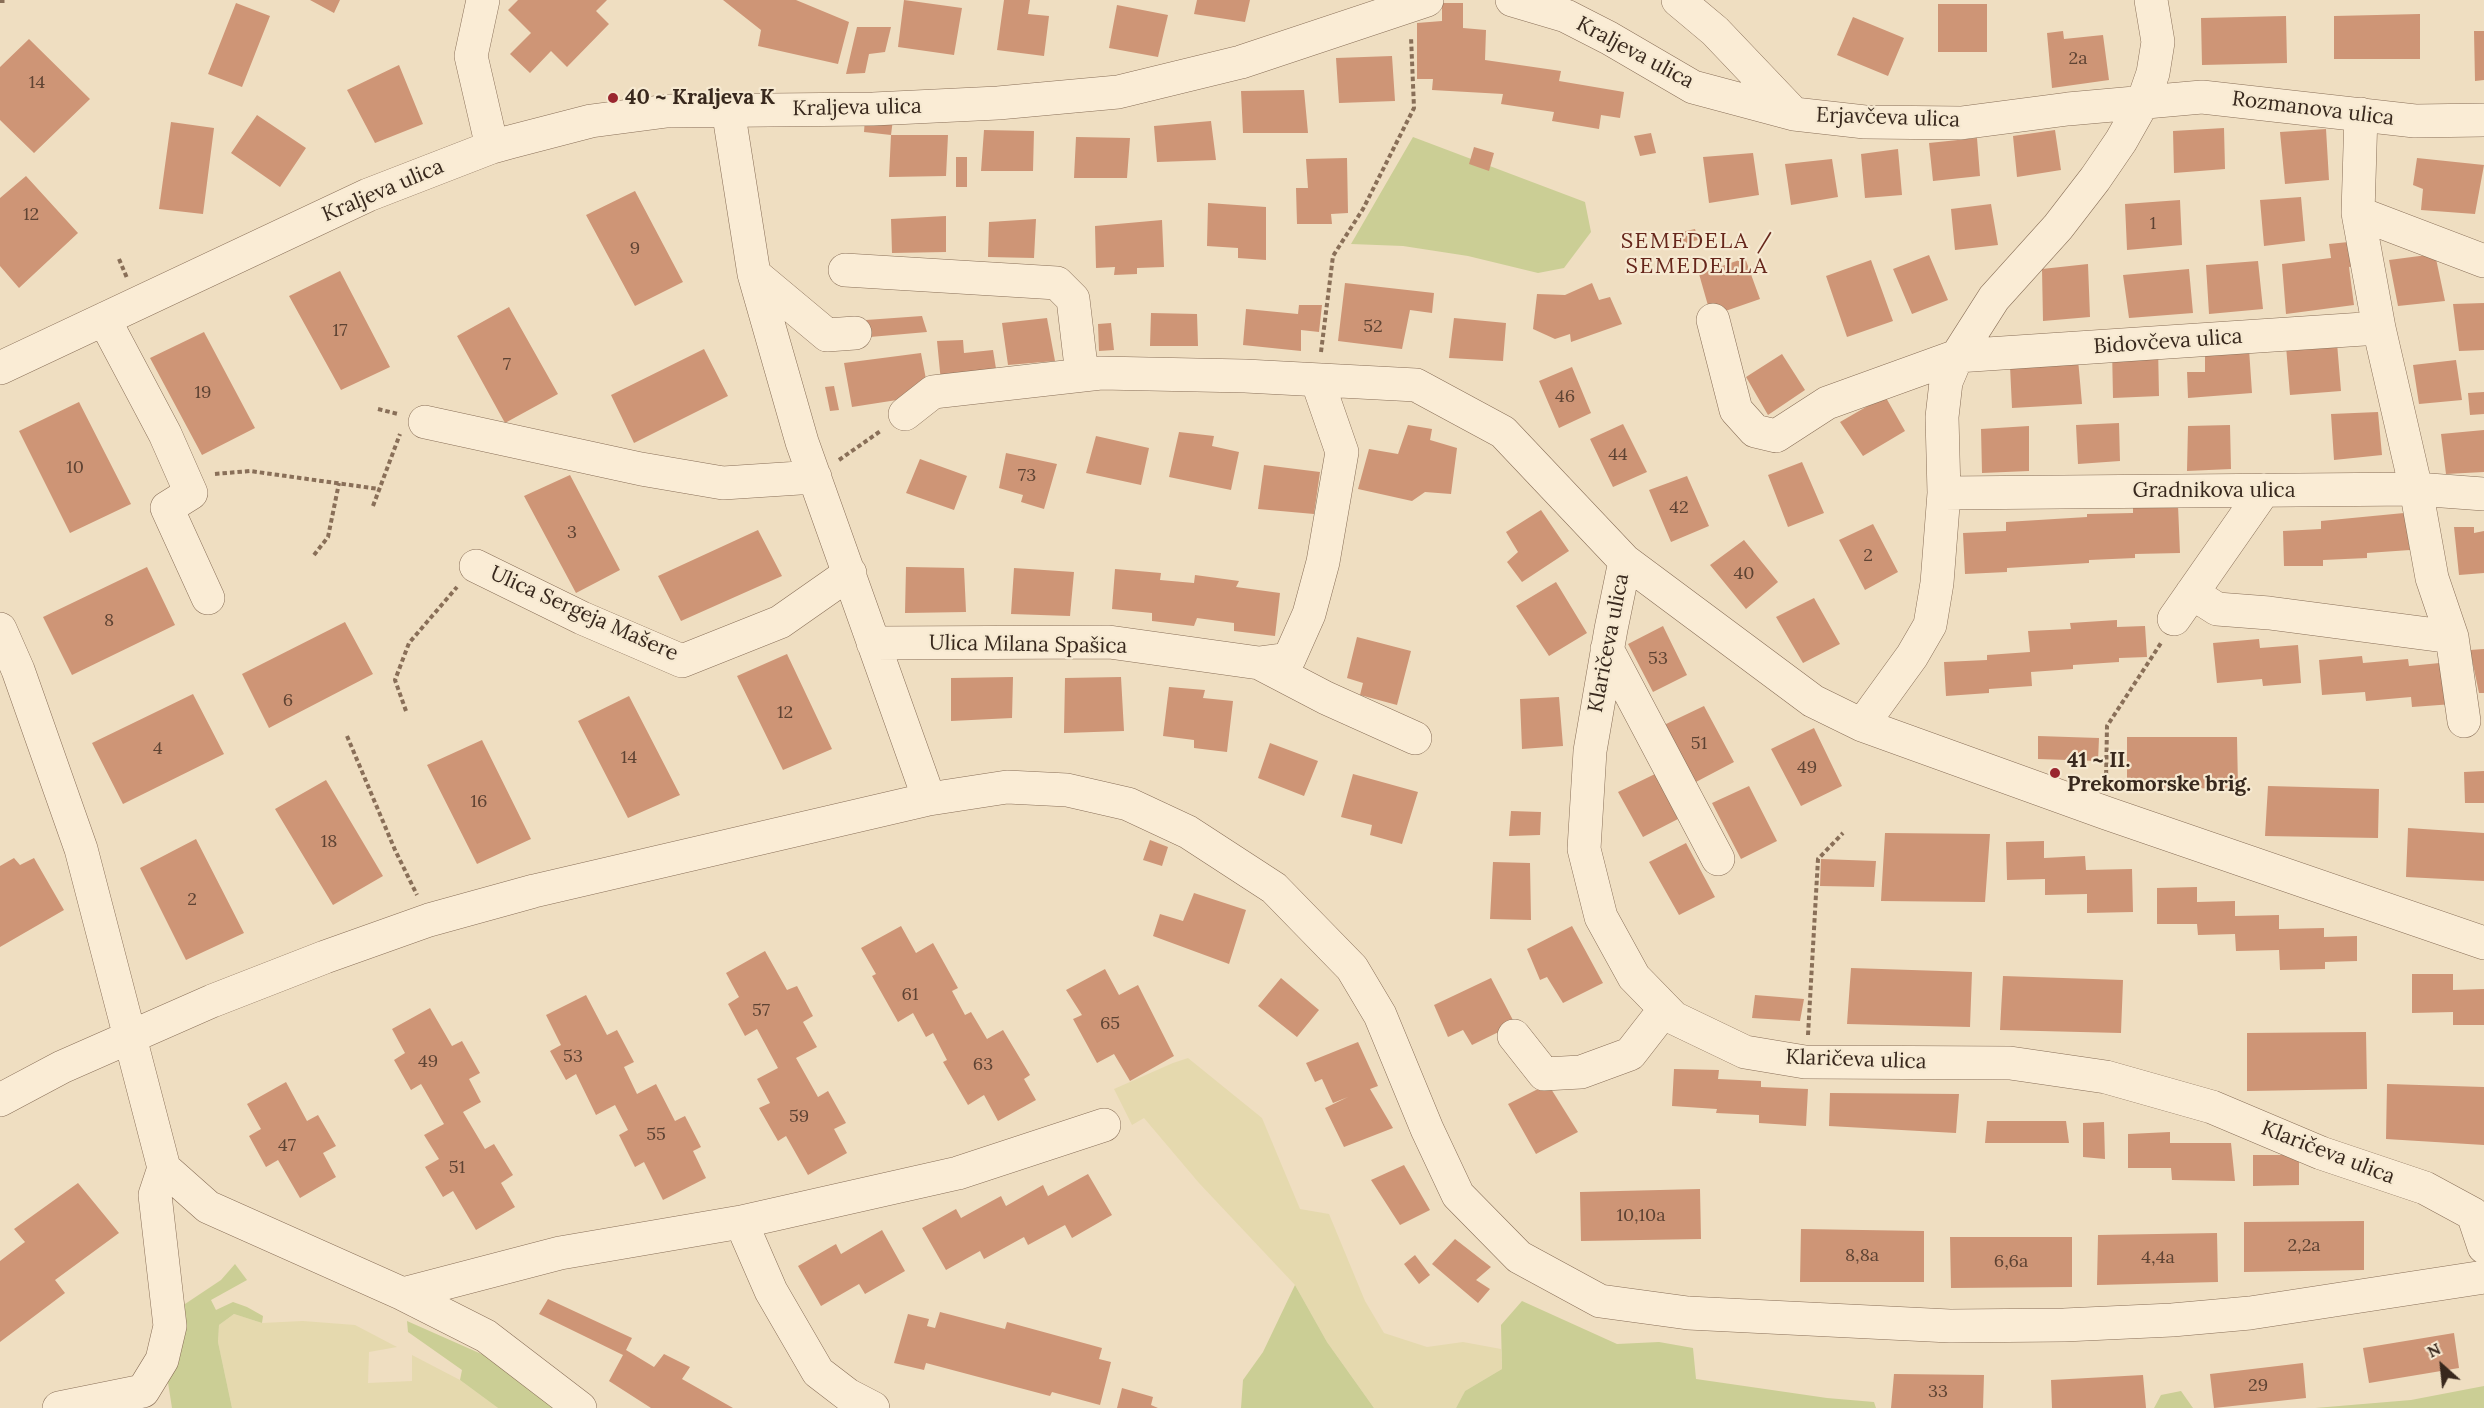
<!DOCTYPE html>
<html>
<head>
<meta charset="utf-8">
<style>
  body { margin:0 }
  #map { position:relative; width:2484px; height:1408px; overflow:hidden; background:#efdec1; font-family:Lora,serif }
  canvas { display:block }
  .north { position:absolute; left:2412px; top:1336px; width:60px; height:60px; -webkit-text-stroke:4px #f6e9d1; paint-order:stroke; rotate:333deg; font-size:16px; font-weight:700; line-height:24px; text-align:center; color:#38281d }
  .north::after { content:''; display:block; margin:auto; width:21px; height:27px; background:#38281d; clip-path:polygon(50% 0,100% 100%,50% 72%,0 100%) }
</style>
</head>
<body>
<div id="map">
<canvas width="2484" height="1408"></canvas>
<div class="north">N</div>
</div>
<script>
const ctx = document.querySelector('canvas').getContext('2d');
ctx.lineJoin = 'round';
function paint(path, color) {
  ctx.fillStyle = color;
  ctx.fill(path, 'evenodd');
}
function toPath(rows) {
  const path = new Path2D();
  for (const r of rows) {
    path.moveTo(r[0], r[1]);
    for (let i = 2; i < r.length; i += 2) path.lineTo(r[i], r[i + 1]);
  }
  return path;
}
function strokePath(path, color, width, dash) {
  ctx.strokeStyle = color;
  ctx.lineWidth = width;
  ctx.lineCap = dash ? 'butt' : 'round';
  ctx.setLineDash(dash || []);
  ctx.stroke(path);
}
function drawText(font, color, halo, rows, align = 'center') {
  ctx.font = font + ' Lora,serif';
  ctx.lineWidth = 4.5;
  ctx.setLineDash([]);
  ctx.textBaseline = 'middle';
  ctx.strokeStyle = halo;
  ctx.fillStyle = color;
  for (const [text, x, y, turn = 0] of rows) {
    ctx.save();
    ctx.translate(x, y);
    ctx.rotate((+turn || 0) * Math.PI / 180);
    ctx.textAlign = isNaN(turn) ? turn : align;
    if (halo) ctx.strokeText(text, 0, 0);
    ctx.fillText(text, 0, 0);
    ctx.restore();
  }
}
const farmland = toPath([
  [1188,1058,1262,1118,1300,1209,1329,1214,1365,1301,1384,1333,1427,1347,1463,1342,1501,1349,1502,1369,1465,1391,1456,1408,1374,1408,1327,1342,1295,1285,1199,1183,1144,1118,1132,1125,1114,1089,1173,1063],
  [234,1314,262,1323,303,1321,355,1325,397,1347,369,1352,368,1383,412,1381,412,1355,460,1380,498,1408,232,1408,218,1342,219,1325]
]);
const green = toPath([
  [1413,137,1585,202,1591,232,1564,268,1538,273,1468,256,1403,246,1351,244],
  [235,1264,247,1280,211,1300,216,1310,233,1302,247,1307,263,1316,262,1323,234,1314,219,1325,218,1342,232,1408,172,1408,167,1376,182,1306,221,1280],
  [1295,1285,1327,1342,1374,1408,1241,1408,1243,1380,1263,1352],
  [1522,1301,1617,1344,1659,1342,1693,1348,1696,1379,1827,1398,1874,1402,1876,1408,1456,1408,1465,1391,1502,1369,1501,1325],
  [407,1321,504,1364,557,1408,498,1408,460,1380,462,1370,408,1332],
  [2484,1386,2484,1408,2315,1408,2411,1400],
  [2181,1391,2193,1408,2154,1408,2161,1395]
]);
const building = toPath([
  [310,0,340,0,334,13],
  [518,0,607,0,596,11,609,24,567,67,551,51,530,73,510,54,531,33,508,10],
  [723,0,796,0,849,22,838,64,758,46,761,30],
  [904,0,962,8,954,55,898,47],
  [1004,0,1030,0,1028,14,1049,16,1044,56,997,50],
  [1197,0,1250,0,1245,22,1194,14],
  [236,3,270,16,242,87,208,74],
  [1442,3,1463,3,1463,28,1486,30,1485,60,1561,71,1559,81,1624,92,1620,118,1601,115,1599,129,1552,121,1554,112,1501,104,1503,94,1432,90,1433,79,1417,79,1417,23,1442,21],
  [1938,4,1987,4,1987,52,1938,52],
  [1117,5,1168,15,1158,57,1109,48],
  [2420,14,2420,59,2334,59,2334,16],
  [2286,16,2287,63,2202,65,2201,18],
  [1853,17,1904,38,1888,76,1837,55],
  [857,27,891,27,885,52,869,54,865,73,846,74],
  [2063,31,2064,39,2103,35,2109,80,2052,88,2047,33],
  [2474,31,2484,31,2484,80,2475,81],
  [29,39,90,99,34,153,0,120,0,67],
  [1392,56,1395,101,1339,103,1336,58],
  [399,65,423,124,375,143,347,90],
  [1304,90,1308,133,1243,133,1241,91],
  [257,115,306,148,280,187,231,153],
  [865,118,893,119,891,135,948,135,946,176,889,177,891,135,864,132],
  [1211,121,1216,160,1157,162,1154,126],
  [171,122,214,128,203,214,159,209],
  [2224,128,2225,169,2174,173,2173,131],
  [2326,129,2329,180,2285,184,2280,132],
  [984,130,1034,131,1033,171,981,171],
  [2055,130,2061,170,2017,177,2013,136],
  [1651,133,1656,153,1640,156,1634,136],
  [1076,137,1130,138,1127,178,1074,178],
  [1977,138,1980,176,1933,181,1929,143],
  [1474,147,1494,153,1489,171,1469,164],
  [1898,149,1902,195,1865,198,1861,154],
  [1753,153,1759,195,1709,203,1703,157],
  [956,157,967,157,967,187,956,187],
  [1347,158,1348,213,1331,214,1332,224,1297,224,1296,188,1308,188,1306,159],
  [2417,158,2484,165,2475,214,2421,210,2423,189,2413,185],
  [1832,159,1838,197,1791,205,1785,164],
  [26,176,78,233,19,288,0,266,0,198],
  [635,191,683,282,635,306,586,215],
  [2301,197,2305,241,2264,246,2260,200],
  [2180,200,2182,245,2127,250,2125,204],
  [1208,203,1266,207,1266,260,1238,258,1238,248,1207,246],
  [1991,204,1998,245,1955,250,1951,209],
  [946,216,946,252,892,253,891,219],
  [1036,219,1034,258,988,257,989,222],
  [1162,220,1164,267,1137,268,1137,274,1114,275,1115,267,1096,268,1095,226],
  [1695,229,1698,240,1681,244,1678,233],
  [2358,241,2361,264,2349,267,2354,305,2286,314,2282,264,2331,258,2329,244],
  [2435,254,2445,301,2398,306,2389,260],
  [1929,255,1948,300,1912,314,1893,269],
  [1745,258,1760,299,1711,316,1699,274],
  [1871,260,1893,321,1847,337,1826,276],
  [2258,261,2263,309,2209,314,2206,265],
  [2088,264,2090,317,2043,321,2042,269],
  [2189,269,2193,313,2129,318,2123,275],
  [340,271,390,367,341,390,289,296],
  [1345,283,1434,293,1432,313,1410,310,1402,349,1338,341],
  [1592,283,1599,300,1610,297,1622,324,1571,342,1570,334,1555,339,1533,329,1537,294,1565,295],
  [2484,303,2484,350,2459,351,2453,304],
  [1299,305,1322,305,1319,332,1301,330,1301,351,1243,345,1246,309,1298,314],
  [509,307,558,394,505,423,457,336],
  [1151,313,1197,314,1198,346,1150,346],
  [922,316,927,332,870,337,866,320],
  [1047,318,1055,361,1008,365,1002,323],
  [1454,318,1506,323,1503,361,1449,358],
  [1111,323,1114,350,1099,351,1098,324],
  [204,332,255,428,202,455,150,358],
  [963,340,964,353,993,350,997,375,941,382,937,341],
  [2337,343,2341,391,2290,395,2286,346],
  [2158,346,2159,396,2113,398,2112,348],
  [704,349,728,396,634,443,611,395],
  [2249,349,2252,393,2188,398,2187,372,2205,372,2205,352],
  [921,353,929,395,852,407,844,363],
  [1782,354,1805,390,1768,415,1746,377],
  [2078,359,2082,404,2012,408,2010,366],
  [2456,360,2462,400,2419,404,2413,365],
  [1572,367,1591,413,1559,428,1539,381],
  [834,386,839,410,830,411,825,387],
  [2484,392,2484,414,2470,415,2468,393],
  [1885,396,1905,431,1863,456,1840,422],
  [79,402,131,504,70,533,19,431],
  [2378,412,2382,455,2334,460,2331,414],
  [2119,423,2120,461,2078,464,2076,425],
  [1623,424,1647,472,1613,487,1590,439],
  [1408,425,1432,429,1430,440,1457,448,1451,494,1425,492,1412,501,1358,489,1369,449,1398,454],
  [2230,425,2231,469,2187,471,2188,426],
  [2029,426,2029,471,1982,473,1981,429],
  [2484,430,2484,472,2446,474,2441,434],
  [1179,432,1214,436,1212,446,1239,452,1231,490,1169,477],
  [1096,436,1149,448,1141,485,1086,473],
  [1006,453,1057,464,1044,509,1021,502,1023,495,999,488],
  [920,459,967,476,954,510,906,493],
  [1802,462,1824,513,1788,527,1768,475],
  [1264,465,1320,472,1314,514,1258,509],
  [570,475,620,570,576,593,524,496],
  [1687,476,1709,526,1671,542,1649,490],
  [2178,505,2180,553,2135,554,2135,558,2089,560,2089,563,2007,568,2007,572,1965,574,1963,533,2006,531,2006,522,2087,517,2087,514,2133,513,2133,507],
  [1541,510,1569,551,1522,582,1507,562,1518,552,1506,532],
  [2404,513,2410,550,2367,553,2367,558,2323,560,2323,566,2284,566,2283,531,2321,529,2321,521],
  [1873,524,1898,572,1865,590,1839,540],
  [2454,527,2474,527,2474,533,2484,531,2484,573,2459,575],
  [758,530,782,576,681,621,658,576],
  [1744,540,1778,582,1746,609,1710,565],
  [147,567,175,625,72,675,43,617],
  [906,567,964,568,966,612,905,613],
  [1014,568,1074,572,1070,616,1011,614],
  [1115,569,1161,573,1160,580,1194,583,1195,575,1239,581,1236,587,1280,593,1275,636,1234,631,1234,623,1197,618,1194,626,1152,621,1152,613,1112,609],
  [1556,582,1587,633,1549,656,1516,606],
  [1814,598,1840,644,1803,663,1776,617],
  [2117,620,2117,627,2145,626,2147,657,2119,658,2119,662,2073,665,2073,669,2031,672,2032,686,1989,689,1989,693,1946,696,1944,662,1987,660,1987,655,2030,652,2028,631,2071,629,2070,623],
  [345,622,373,674,269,728,242,674],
  [1663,626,1687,675,1653,692,1628,644],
  [1357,637,1411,651,1397,705,1360,695,1363,683,1347,678],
  [2259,639,2260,648,2298,645,2301,683,2263,686,2262,679,2217,683,2213,643],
  [2484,649,2484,693,2479,693,2470,650],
  [787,654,832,749,783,770,737,676],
  [2362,656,2363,663,2408,659,2409,666,2450,662,2453,704,2412,707,2411,697,2366,701,2365,692,2322,695,2319,660],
  [1013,677,1012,718,951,721,951,678],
  [1121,677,1124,731,1064,733,1065,678],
  [1169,687,1205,690,1203,698,1233,701,1227,752,1194,748,1194,740,1163,736],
  [193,694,224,754,123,804,92,743],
  [629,696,680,795,628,818,578,721],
  [1559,697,1563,746,1522,749,1520,699],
  [1704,706,1734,762,1694,783,1664,725],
  [1814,728,1842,786,1801,806,1771,749],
  [2038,736,2099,738,2098,761,2038,759],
  [2127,737,2237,737,2238,788,2127,789],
  [482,740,531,839,477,864,427,765],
  [1270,743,1318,761,1304,796,1258,778],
  [2484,771,2484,803,2465,803,2464,772],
  [1353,774,1418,792,1402,844,1370,835,1372,825,1341,817],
  [1655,774,1678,819,1643,837,1618,792],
  [326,780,383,876,333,905,275,809],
  [1749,786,1777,841,1741,859,1712,803],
  [2268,786,2379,789,2378,838,2265,836],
  [1511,811,1541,812,1540,835,1509,836],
  [2408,828,2484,833,2484,881,2406,877],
  [1885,833,1990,834,1985,902,1881,901],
  [196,839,244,933,186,960,140,868],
  [1150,840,1168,847,1162,866,1143,860],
  [2044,841,2044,858,2085,856,2086,870,2132,869,2133,912,2087,913,2087,894,2045,895,2045,879,2007,880,2006,842],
  [1686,843,1715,897,1679,915,1649,862],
  [14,858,20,865,34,858,64,910,0,947,0,866],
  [1821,859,1876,861,1874,887,1820,886],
  [1493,862,1530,863,1531,920,1490,919],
  [2197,887,2197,902,2235,901,2235,916,2279,915,2279,929,2324,928,2324,937,2357,936,2357,961,2325,962,2325,969,2280,970,2279,950,2236,951,2235,934,2198,935,2197,924,2157,924,2157,888],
  [1194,893,1246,910,1229,964,1153,936,1160,914,1183,921],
  [901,926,916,953,933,943,958,988,952,991,965,1015,971,1012,987,1039,1003,1030,1030,1075,1024,1079,1036,1100,998,1121,984,1095,968,1105,943,1062,947,1060,933,1033,926,1037,913,1013,898,1022,872,976,876,974,861,948],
  [1572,926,1603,983,1563,1003,1547,977,1540,980,1527,949],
  [765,951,787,990,797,986,813,1016,803,1022,817,1047,796,1058,818,1097,828,1091,846,1123,834,1129,847,1153,808,1175,786,1136,778,1141,759,1108,770,1103,757,1079,778,1068,757,1029,745,1036,728,1004,739,997,726,973],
  [1851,968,1972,972,1970,1027,1847,1024],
  [1105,969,1119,995,1138,985,1174,1056,1130,1081,1114,1054,1097,1063,1073,1019,1082,1015,1066,990],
  [2412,974,2453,974,2453,990,2484,989,2484,1025,2453,1025,2453,1012,2412,1013],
  [2003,976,2123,980,2121,1033,2000,1030],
  [1281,978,1319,1010,1297,1037,1258,1006],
  [1491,978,1515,1024,1472,1045,1463,1030,1448,1037,1434,1005],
  [586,995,607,1035,617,1030,634,1062,624,1067,637,1094,656,1084,675,1121,685,1116,701,1147,693,1151,706,1178,663,1200,644,1162,635,1167,619,1135,628,1130,615,1105,596,1115,576,1074,566,1080,550,1051,561,1045,546,1015],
  [1755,995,1804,999,1800,1021,1752,1018],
  [430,1008,452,1046,462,1041,480,1073,469,1079,481,1102,463,1112,485,1149,494,1144,513,1175,501,1183,515,1207,476,1230,453,1191,443,1197,425,1167,439,1159,424,1135,444,1124,421,1084,411,1090,394,1060,405,1053,392,1029],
  [2366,1032,2367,1089,2247,1091,2247,1033],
  [1358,1042,1378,1086,1370,1089,1393,1128,1344,1147,1325,1108,1348,1097,1333,1103,1322,1079,1315,1082,1306,1063],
  [1674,1069,1719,1070,1718,1079,1761,1081,1761,1087,1808,1089,1806,1126,1759,1123,1759,1115,1716,1113,1717,1109,1672,1106],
  [286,1082,307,1121,318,1115,336,1146,323,1153,336,1177,300,1198,278,1160,266,1167,249,1136,261,1129,247,1104],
  [1548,1084,1578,1132,1536,1154,1508,1104],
  [2387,1084,2484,1087,2484,1145,2386,1139],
  [1830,1093,1959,1094,1956,1133,1829,1126],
  [1987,1121,2066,1121,2069,1143,1985,1143],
  [2104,1122,2105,1159,2083,1157,2083,1123],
  [2170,1132,2170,1143,2231,1143,2235,1181,2172,1180,2171,1168,2128,1168,2128,1134],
  [2253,1155,2299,1155,2299,1185,2253,1186],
  [1404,1165,1430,1210,1400,1225,1371,1180],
  [1088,1174,1112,1215,1072,1238,1065,1225,1028,1245,1024,1237,984,1259,980,1251,946,1270,922,1228,956,1209,961,1218,1001,1196,1006,1206,1043,1185,1048,1196],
  [78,1183,119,1233,55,1280,65,1293,0,1342,0,1261,25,1242,14,1229],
  [1700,1189,1701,1239,1581,1241,1580,1192],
  [2364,1221,2364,1270,2244,1272,2244,1222],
  [1801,1229,1924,1231,1924,1282,1800,1282],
  [882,1230,905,1271,865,1294,859,1284,821,1306,798,1266,836,1244,841,1254],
  [2217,1233,2218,1282,2097,1285,2098,1235],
  [1950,1237,2072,1237,2072,1287,1951,1288],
  [1455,1239,1491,1267,1476,1280,1490,1289,1478,1303,1432,1264],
  [1415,1255,1430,1275,1419,1284,1404,1264],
  [548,1299,632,1338,626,1350,654,1367,664,1354,690,1367,682,1379,733,1408,651,1408,609,1381,623,1355,539,1314],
  [940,1312,1005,1329,1007,1322,1102,1348,1099,1359,1111,1362,1100,1405,1052,1392,1050,1396,926,1363,924,1370,894,1363,908,1314,929,1319,927,1326,935,1328],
  [2454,1333,2459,1368,2369,1383,2363,1348],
  [2303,1363,2306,1398,2214,1408,2210,1374],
  [1894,1374,1984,1375,1983,1408,1891,1408],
  [2143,1375,2146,1408,2052,1408,2051,1380],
  [1122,1388,1153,1397,1151,1405,1158,1408,1117,1408]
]);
const path = toPath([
  [0,1,5,1],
  [119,259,127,278],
  [1321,352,1333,256,1363,209,1414,108,1411,37],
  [378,409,398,414],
  [839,460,882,430],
  [215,474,250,471,379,489],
  [373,506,400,434],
  [314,555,328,537,339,483],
  [406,711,395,680,409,643,457,587],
  [347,736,395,850,417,895],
  [2106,782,2107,726,2161,643],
  [1808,1035,1818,859,1843,833]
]);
const minor = toPath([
  [483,0,471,56,492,147],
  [1512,0,1566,16,1609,38,1693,87,1794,114,1865,122,1961,123,2068,109,2202,97,2415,121,2484,120],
  [1678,0,1715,31,1794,114],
  [728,109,754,274,802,442,929,799],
  [2361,114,2358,213,2379,328,2416,489,2432,578,2452,637,2464,721],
  [2358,213,2484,261],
  [845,270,1057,283,1073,299,1082,375],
  [754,274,827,335,855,333],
  [104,319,165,434,191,493,167,508,208,598],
  [1713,320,1736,410,1755,431,1776,436,1827,403,1957,356,2379,328],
  [0,368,368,195,492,147,510,142,591,121,667,111,873,109,998,103,1118,92,1241,62,1427,0],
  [905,414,933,392,1101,373,1245,376,1416,385,1503,432,1625,561,1813,701,1862,725,2106,813,2484,943],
  [425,422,641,469,723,483,815,477],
  [1944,493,2416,489,2484,494],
  [1625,561,1611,629,1590,751,1584,849,1601,917,1634,977,1674,1018,1745,1052,1805,1062,2010,1063,2106,1077,2212,1107,2321,1153,2425,1188,2473,1214,2484,1247],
  [476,566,582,618,682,661,780,622,850,573],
  [2192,593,2217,609,2269,613,2452,637],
  [2174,619,2264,490],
  [0,629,18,670,81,849,164,1168,208,1207,403,1294,486,1336,580,1408],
  [873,643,1109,642,1259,663,1326,698,1415,738],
  [1607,649,1718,859],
  [1259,663,1289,659,1309,614,1323,562,1342,452,1317,380],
  [1862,725,1912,656,1930,625,1937,583,1944,493,1942,417,1946,382,1957,356,1994,298,2058,227,2095,179,2121,141,2143,102,2153,73,2158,42,2151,0],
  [1514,1036,1544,1074,1581,1072,1630,1054,1665,1009],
  [0,1100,62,1067,212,1001,325,957,429,920,534,891,929,799,1007,787,1067,790,1128,804,1188,832,1274,888,1352,968,1380,1015,1427,1129,1458,1195,1519,1257,1600,1301,1688,1313,1950,1326,2064,1325,2172,1320,2250,1313,2484,1277],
  [741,1222,771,1291,818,1372,848,1395,873,1408],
  [403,1294,560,1253,741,1222,958,1173,1104,1125],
  [59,1408,143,1391,162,1360,170,1326,155,1195,164,1168]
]);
const markers = [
  [613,98,6,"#9a262f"],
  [2055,773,6,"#9a262f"]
];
const numberNames = [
  ["2a",2078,59],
  ["14",37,83],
  ["12",31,215],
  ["1",2153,224],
  ["9",635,249],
  ["52",1373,327],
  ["17",340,331],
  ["7",507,365],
  ["19",203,393],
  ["46",1565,397],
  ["44",1618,455],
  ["10",75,468],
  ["73",1027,476],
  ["42",1679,508],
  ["3",572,533],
  ["2",1868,556],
  ["40",1744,574],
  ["8",109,621],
  ["53",1658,659],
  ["6",288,701],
  ["12",785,713],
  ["51",1699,744],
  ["4",158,749],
  ["14",629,758],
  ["49",1807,768],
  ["16",479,802],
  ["18",329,842],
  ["2",192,900],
  ["61",910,995],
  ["57",761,1011],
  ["65",1110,1024],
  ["53",573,1057],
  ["49",428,1062],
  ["63",983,1065],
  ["59",799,1117],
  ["55",656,1135],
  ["47",287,1146],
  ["51",457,1168],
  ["10,10a",1641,1216],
  ["2,2a",2304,1246],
  ["8,8a",1862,1256],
  ["4,4a",2158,1258],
  ["6,6a",2011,1262],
  ["29",2258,1386],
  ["33",1938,1392]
];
const streetNames = [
  ["Kraljeva ulica",1635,53,28],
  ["Kraljeva ulica",857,108,-1],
  ["Rozmanova ulica",2313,109,7],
  ["Erjavčeva ulica",1888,118,2],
  ["Kraljeva ulica",383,191,-23],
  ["Bidovčeva ulica",2168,342,-4],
  ["Gradnikova ulica",2214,491],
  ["Ulica Sergeja Mašere",584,614,24],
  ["Klaričeva ulica",1609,643,-79],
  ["Ulica Milana Spašica",1028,645,1],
  ["Klaričeva ulica",1856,1060,2],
  ["Klaričeva ulica",2328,1153,21]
];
const poiNames = [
  ["40 ~ Kraljeva K",625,98],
  ["41 ~ II.",2067,761],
  ["Prekomorske brig.",2067,785]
];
const neighbourhoodNames = [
  ["SEMEDELA /",1697,242],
  ["SEMEDELLA",1697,267]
];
paint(farmland, '#e5d9ae');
paint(green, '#cbce95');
paint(building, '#ce9576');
strokePath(minor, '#896f58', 34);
strokePath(path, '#896f58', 4, [4.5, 3]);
strokePath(minor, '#faecd5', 33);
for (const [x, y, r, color] of markers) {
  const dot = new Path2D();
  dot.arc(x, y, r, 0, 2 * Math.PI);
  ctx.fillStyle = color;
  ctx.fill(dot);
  strokePath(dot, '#f6e9d1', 2);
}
drawText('18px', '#5e4333', null, numberNames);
drawText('21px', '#38281d', '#f6e9d1', streetNames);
drawText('bold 21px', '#38281d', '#f6e9d1', poiNames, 'left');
ctx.letterSpacing = '1.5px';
drawText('22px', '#66261b', '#f6e9d1', neighbourhoodNames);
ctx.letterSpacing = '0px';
</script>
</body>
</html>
